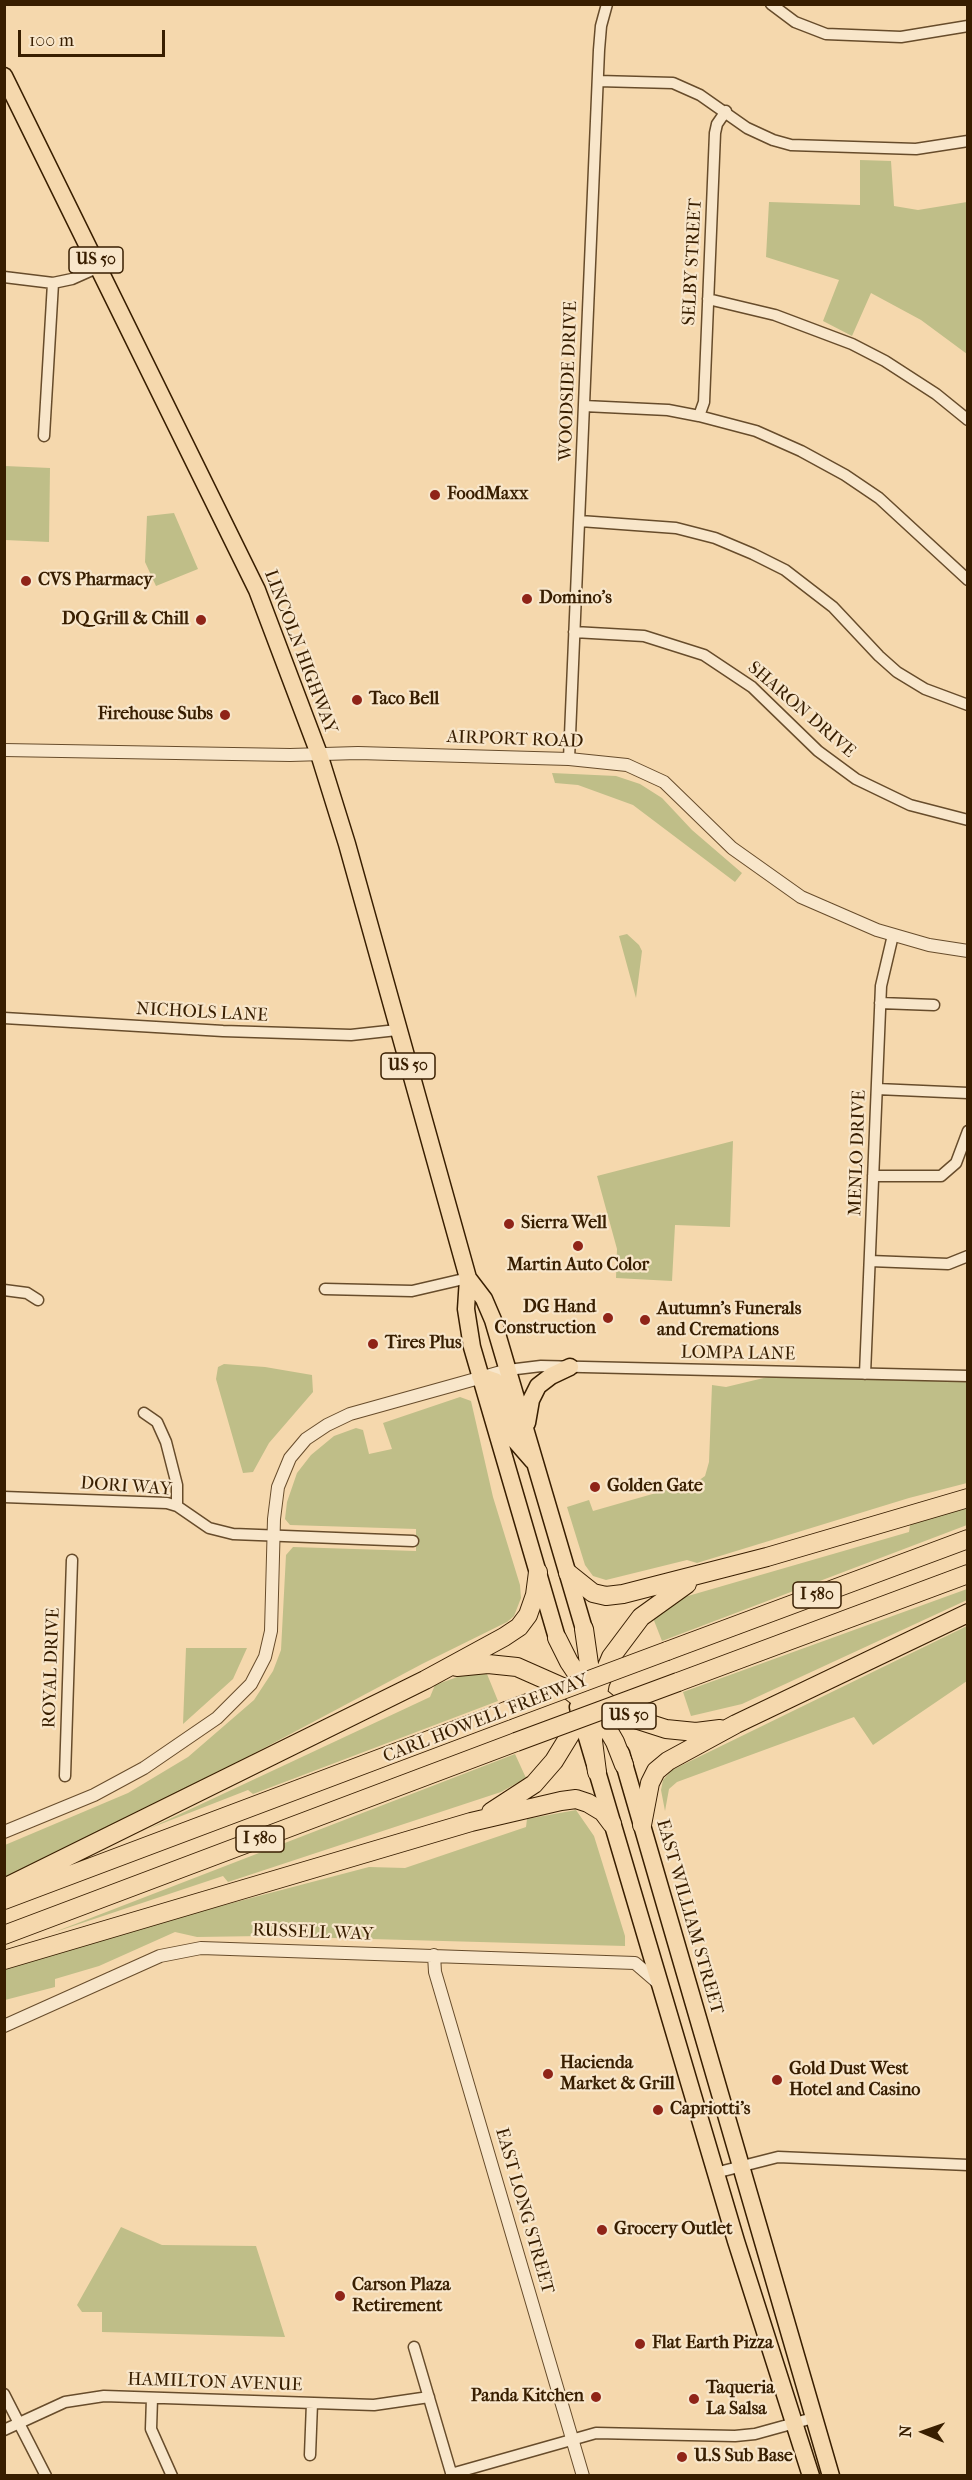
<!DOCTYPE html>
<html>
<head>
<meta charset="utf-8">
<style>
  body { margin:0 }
  #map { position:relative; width:972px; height:2480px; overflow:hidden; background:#f5d8ad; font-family:"IM FELL French Canon",serif }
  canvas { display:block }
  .frame { position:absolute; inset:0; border:6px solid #381e00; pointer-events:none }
  .north { position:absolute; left:894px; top:2402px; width:60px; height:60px; -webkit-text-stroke:4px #f8e6ca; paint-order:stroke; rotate:272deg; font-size:16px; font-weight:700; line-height:24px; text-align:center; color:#381e00 }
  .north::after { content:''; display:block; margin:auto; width:21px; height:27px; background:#381e00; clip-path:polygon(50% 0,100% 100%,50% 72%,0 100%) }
  .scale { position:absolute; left:18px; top:30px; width:147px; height:27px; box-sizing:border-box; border:3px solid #381e00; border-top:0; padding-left:8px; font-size:18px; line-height:21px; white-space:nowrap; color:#381e00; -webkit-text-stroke:4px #f8e6ca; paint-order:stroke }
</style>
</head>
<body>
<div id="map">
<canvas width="972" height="2480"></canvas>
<div class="frame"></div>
<div class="north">N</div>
<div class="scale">100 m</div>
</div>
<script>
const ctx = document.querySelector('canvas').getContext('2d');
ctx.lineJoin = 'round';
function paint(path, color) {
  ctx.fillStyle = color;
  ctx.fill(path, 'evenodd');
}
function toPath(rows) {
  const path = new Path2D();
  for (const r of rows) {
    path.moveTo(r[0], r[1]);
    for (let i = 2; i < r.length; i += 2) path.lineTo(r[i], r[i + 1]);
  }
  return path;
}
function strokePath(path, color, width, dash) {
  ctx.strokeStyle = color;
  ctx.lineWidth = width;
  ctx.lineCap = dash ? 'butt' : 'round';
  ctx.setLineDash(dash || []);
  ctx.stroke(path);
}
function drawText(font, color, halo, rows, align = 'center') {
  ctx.font = font + ' "IM FELL French Canon",serif';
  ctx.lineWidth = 4.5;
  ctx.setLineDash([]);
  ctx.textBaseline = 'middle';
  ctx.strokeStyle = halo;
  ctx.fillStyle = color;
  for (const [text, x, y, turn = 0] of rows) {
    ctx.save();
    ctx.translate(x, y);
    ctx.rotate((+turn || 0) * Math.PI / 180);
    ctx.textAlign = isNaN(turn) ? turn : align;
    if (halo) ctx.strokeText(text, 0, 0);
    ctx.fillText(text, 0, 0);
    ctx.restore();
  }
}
const green = toPath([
  [860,160,891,161,894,206,918,210,967,202,967,354,921,320,871,293,852,336,823,321,839,280,766,257,769,202,860,205],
  [5,466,50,468,49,542,5,540],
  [174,513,198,569,156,586,145,562,147,516],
  [552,773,616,776,640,784,662,798,692,830,742,873,735,882,633,805,578,785,555,783],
  [627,934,639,945,642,951,636,998,619,936],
  [733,1141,730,1227,675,1225,672,1281,616,1278,617,1249,597,1176],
  [224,1364,265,1367,312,1375,313,1392,269,1443,253,1472,243,1473,216,1379,218,1367],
  [772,1376,967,1381,967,1483,909,1498,697,1563,687,1560,606,1580,593,1576,585,1565,567,1507,589,1500,593,1511,698,1481,705,1476,709,1462,712,1385,726,1387],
  [460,1397,471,1401,493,1497,520,1585,521,1598,514,1616,507,1622,422,1664,221,1771,5,1879,5,1845,128,1793,188,1757,254,1700,273,1671,281,1650,286,1555,293,1547,416,1551,416,1529,290,1525,285,1519,287,1502,297,1473,311,1455,334,1436,356,1428,363,1430,369,1454,392,1449,383,1423],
  [967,1507,967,1525,662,1641,653,1618,681,1598,909,1532,910,1525],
  [967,1589,967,1600,742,1704,691,1716,683,1692],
  [967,1626,967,1681,873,1745,854,1717,677,1782,669,1789,665,1811,661,1790,663,1780,672,1770],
  [186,1648,247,1648,233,1679,183,1724],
  [487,1674,498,1701,253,1794,248,1790,148,1829,430,1697,435,1685,460,1676],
  [515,1754,526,1778,501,1792,228,1882,223,1876,52,1933],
  [576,1810,594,1836,625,1936,625,1946,262,1936,197,1937,175,1932,99,1966,55,1979,55,1987,5,2000,5,1968,152,1924,369,1867,405,1868,526,1827,527,1819],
  [121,2227,162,2245,256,2246,285,2337,102,2332,102,2312,82,2312,77,2305]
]);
const minor = toPath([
  [771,4,795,22,826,34,901,37,968,26],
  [598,81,673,83,700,95,747,128,773,140,791,145,916,149,968,141],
  [4,277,53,283,72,279,99,267],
  [708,299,775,315,852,344,885,361,936,394,968,420],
  [584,406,668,410,699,416,756,431,801,451,845,475,879,498,968,580],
  [699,416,704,402,715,133,717,124,726,111],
  [44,436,53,283],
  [580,521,676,528,715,538,753,554,785,570,833,607,879,656,897,672,925,689,968,705],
  [574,632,644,636,704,655,752,687,818,751,856,779,910,805,968,820],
  [569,759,599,50,601,26,607,4],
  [880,1003,934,1005],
  [4,1018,223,1031,351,1035,397,1030],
  [877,1089,968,1093],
  [873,1176,941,1176,956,1163,968,1131],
  [870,1261,948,1264,968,1256],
  [325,1289,412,1291,468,1278],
  [4,1290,27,1293,38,1300],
  [508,1370,541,1366,968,1376],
  [865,1374,881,986,893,935],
  [144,1413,157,1422,166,1442,177,1485,177,1506],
  [4,1497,167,1503,177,1506,209,1528,233,1534,413,1541],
  [65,1776,72,1560],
  [715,2173,778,2157,968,2165],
  [414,2347,452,2476],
  [4,2394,46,2476],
  [152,2398,151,2429,172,2476],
  [4,2430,65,2402,104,2396,374,2405,429,2397],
  [310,2455,312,2403],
  [451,2474,596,2433,735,2436,755,2434,813,2418]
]);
const tertiary = toPath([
  [4,750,290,755,358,753,569,759,627,765,664,782,732,848,801,897,877,930,929,945,968,951],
  [4,1832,94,1795,144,1768,217,1718,251,1684,265,1657,271,1631,274,1519,278,1487,290,1458,306,1439,327,1425,350,1414,508,1370],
  [434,1955,435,1972,583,2476],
  [4,2026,160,1956,201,1948,635,1963,657,1982]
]);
const primary = toPath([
  [578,1707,736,2241,811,2476],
  [621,1753,831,2476]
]);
const trunk = toPath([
  [4,76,257,590,319,754,347,844,468,1278,466,1309,472,1347,557,1638],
  [468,1278,484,1299,493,1320,584,1629],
  [480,1376,495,1381,512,1437,533,1461],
  [527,1423,531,1400,538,1386,551,1376,570,1367]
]);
const motorway = toPath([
  [568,1573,593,1593,606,1596,623,1594,767,1557,968,1498],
  [557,1638,569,1662,583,1683,615,1709,638,1720,666,1729,696,1732,720,1729],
  [667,1651,968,1539],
  [457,1667,488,1664,517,1667,569,1690,599,1714,615,1742,624,1765],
  [678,1682,968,1574],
  [597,1772,593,1741,595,1709,600,1683,611,1657,641,1617,687,1584],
  [491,1812,534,1784,554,1761,573,1730,585,1698,590,1671,584,1629],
  [642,1825,650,1783,656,1771,668,1761,736,1724,968,1613],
  [4,1888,425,1680,504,1637,519,1627,528,1615,535,1595,538,1572],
  [4,1900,506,1711],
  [4,1935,516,1742],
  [4,1960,471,1822,561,1801,576,1799,588,1803,603,1812,612,1824]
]);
const motorwayBridge = toPath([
  [506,1711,667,1651],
  [516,1742,678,1682]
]);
const markers = [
  [435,495,6,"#8f2418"],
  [26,581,6,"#8f2418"],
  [527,599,6,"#8f2418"],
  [201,620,6,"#8f2418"],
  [357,700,6,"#8f2418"],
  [225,715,6,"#8f2418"],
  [509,1224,6,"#8f2418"],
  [578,1246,6,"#8f2418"],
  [608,1318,6,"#8f2418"],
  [645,1320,6,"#8f2418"],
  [373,1344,6,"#8f2418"],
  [595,1487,6,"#8f2418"],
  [548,2074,6,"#8f2418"],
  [777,2080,6,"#8f2418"],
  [658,2110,6,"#8f2418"],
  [602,2230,6,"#8f2418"],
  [340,2296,6,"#8f2418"],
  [640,2344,6,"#8f2418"],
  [596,2397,6,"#8f2418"],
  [694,2399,6,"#8f2418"],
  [682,2457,6,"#8f2418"]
];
const shields = [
  [96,260,54],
  [408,1066,54],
  [817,1595,48],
  [629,1716,54],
  [260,1839,48]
];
const shieldNames = [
  ["US 50",96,260],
  ["US 50",408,1066],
  ["I 580",817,1595],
  ["US 50",629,1716],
  ["I 580",260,1839]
];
const streetNames = [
  ["SELBY STREET",693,262,-87],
  ["WOODSIDE DRIVE",569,381,-88],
  ["LINCOLN HIGHWAY",300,652,69],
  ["SHARON DRIVE",801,710,41],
  ["AIRPORT ROAD",515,740,2],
  ["NICHOLS LANE",202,1013,3],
  ["MENLO DRIVE",858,1153,-88],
  ["LOMPA LANE",738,1354,1],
  ["DORI WAY",126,1487,4],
  ["ROYAL DRIVE",52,1668,-88],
  ["CARL HOWELL FREEWAY",486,1719,-21],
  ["EAST WILLIAM STREET",689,1917,74],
  ["RUSSELL WAY",313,1933,2],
  ["EAST LONG STREET",524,2211,74],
  ["HAMILTON AVENUE",215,2383,2]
];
const poiNames = [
  ["FoodMaxx",447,495],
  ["CVS Pharmacy",38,581],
  ["Domino's",539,599],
  ["DQ Grill & Chill",189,620,"right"],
  ["Taco Bell",369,700],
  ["Firehouse Subs",213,715,"right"],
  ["Sierra Well",521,1224],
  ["Martin Auto Color",578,1266,"center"],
  ["DG Hand",596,1308,"right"],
  ["Construction",596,1329,"right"],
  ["Autumn's Funerals",657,1310],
  ["and Cremations",657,1331],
  ["Tires Plus",385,1344],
  ["Golden Gate",607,1487],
  ["Hacienda",560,2064],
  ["Market & Grill",560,2085],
  ["Gold Dust West",789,2070],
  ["Hotel and Casino",789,2091],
  ["Capriotti's",670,2110],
  ["Grocery Outlet",614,2230],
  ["Carson Plaza",352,2286],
  ["Retirement",352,2307],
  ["Flat Earth Pizza",652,2344],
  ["Taqueria",706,2389],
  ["La Salsa",706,2410],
  ["Panda Kitchen",584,2397,"right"],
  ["U.S Sub Base",694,2457]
];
paint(green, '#bfbe88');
strokePath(minor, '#674c2b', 13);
strokePath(tertiary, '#674c2b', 14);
strokePath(primary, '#381e00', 19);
strokePath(trunk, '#381e00', 19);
strokePath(motorway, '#381e00', 20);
strokePath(minor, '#f8e6ca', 10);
strokePath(tertiary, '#f8e6ca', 12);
strokePath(primary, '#f5d8ad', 16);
strokePath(trunk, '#f5d8ad', 16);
strokePath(motorway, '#f5d8ad', 18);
strokePath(motorwayBridge, '#381e00', 20, []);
strokePath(motorwayBridge, '#f5d8ad', 18);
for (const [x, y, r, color] of markers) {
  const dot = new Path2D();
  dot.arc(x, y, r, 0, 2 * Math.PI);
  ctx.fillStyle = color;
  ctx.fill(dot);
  strokePath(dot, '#f8e6ca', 2);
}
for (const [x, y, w] of shields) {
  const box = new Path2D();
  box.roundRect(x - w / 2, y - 13, w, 26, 4.5);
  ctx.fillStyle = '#f8e6ca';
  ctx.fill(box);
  strokePath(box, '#381e00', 1.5);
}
drawText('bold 16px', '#381e00', null, shieldNames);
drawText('18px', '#381e00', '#f8e6ca', streetNames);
drawText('bold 18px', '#381e00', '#f8e6ca', poiNames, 'left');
</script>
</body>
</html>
